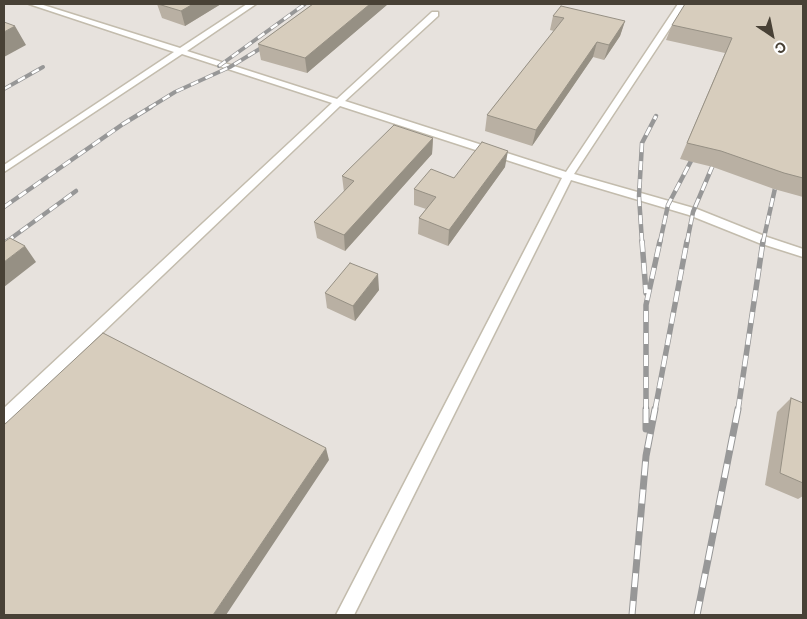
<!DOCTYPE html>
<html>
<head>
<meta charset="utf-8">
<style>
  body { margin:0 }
  #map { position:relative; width:807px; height:619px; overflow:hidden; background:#f5f1e8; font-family:Inter,sans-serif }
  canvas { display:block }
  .frame { position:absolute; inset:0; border:5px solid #484136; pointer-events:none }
  .north { position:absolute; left:747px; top:10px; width:50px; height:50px; -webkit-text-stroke:4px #fff; paint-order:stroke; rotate:146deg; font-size:14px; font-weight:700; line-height:20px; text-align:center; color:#484136 }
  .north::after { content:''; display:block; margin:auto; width:18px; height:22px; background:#484136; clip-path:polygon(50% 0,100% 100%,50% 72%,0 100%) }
</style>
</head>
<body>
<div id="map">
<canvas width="807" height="619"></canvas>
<div class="frame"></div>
<div class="north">С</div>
</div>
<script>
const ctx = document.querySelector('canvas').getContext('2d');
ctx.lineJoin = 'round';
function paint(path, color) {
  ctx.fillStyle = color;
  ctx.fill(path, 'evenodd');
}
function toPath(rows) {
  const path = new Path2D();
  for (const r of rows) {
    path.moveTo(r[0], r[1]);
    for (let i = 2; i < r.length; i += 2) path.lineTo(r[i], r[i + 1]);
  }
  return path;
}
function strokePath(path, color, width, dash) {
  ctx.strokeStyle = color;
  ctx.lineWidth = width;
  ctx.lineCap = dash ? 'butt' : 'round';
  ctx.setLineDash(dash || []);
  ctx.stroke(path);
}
const industrial = toPath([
  [4,4,803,4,803,615,4,615]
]);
const service = toPath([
  [29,4,40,4,180,48,247,4,256,4,187,51,337,99,432,12,438,12,438,16,345,101,566,172,678,4,686,4,574,174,697,209,767,237,803,249,803,257,759,243,689,215,571,180,354,615,336,615,562,178,340,106,9,422,4,423,4,408,332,103,182,54,4,172,4,165,174,52,29,4]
]);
const railFar3 = toPath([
  [219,66,305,4],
  [4,89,43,67],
  [149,108,175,92,230,67,271,42]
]);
const railFar2 = toPath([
  [4,207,123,124,151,107],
  [6,242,76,191],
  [642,242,639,196,642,143,656,116],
  [660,242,668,205,691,161],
  [687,242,693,212,718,153],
  [763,242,778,175]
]);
const railFar1 = toPath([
  [642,241,646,293],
  [4,244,8,241],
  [646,410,646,305,660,241],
  [655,410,687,241],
  [738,410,763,241]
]);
const rail = toPath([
  [646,409,646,429],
  [632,615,646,456,655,409],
  [697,615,738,409]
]);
const wall = toPath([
  [157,4,221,4,185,26,162,18],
  [313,4,388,4,307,73,261,60,258,44],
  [803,4,803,197,774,189,713,167,680,159,725,53,666,40,672,25],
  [553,16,625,21,620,36,604,60,593,57,532,146,485,131,487,115,554,31,550,30],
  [433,138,432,154,345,251,317,238,314,222,344,192,342,176],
  [505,167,448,246,418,234,419,218,426,209,414,205,414,189,454,178],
  [379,290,355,321,327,308,325,293],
  [791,398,803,403,803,496,798,499,765,485,777,412]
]);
const shadedWall = toPath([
  [193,4,221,4,185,26,181,11],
  [370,4,388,4,307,73,305,58],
  [625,21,620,36,604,60,609,45],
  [15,26,26,45,4,57,4,32],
  [597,42,593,57,532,146,536,130],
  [433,138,432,154,345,251,344,235],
  [508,151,505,167,448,246,449,230],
  [25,246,36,262,4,287,4,262],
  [378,274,379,290,355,321,353,306],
  [326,448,329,460,226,615,213,615]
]);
const building = toPath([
  [158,4,193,4,181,11,158,4],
  [313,4,370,4,305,58,258,44,313,4],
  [685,4,803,4,803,178,784,173,721,151,687,143,732,38,672,25,685,4],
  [561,6,625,21,609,45,597,42,536,130,487,115,564,18,553,16,561,6],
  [4,22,15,26,4,32,4,22],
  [394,125,433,138,344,235,314,222,354,181,342,176,394,125],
  [482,142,508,151,449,230,419,218,436,197,414,189,431,169,454,178,482,142],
  [10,238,25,246,4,262,4,242,10,238],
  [350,263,378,274,353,306,325,293,350,263],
  [103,333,326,448,213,615,4,615,4,425,103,333],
  [791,398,803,403,803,483,780,473,791,398]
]);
paint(industrial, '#e7e2dd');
strokePath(service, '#c3bcad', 3);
paint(service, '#fff');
strokePath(railFar3, '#979797', 4);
strokePath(railFar2, '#979797', 4.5);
strokePath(railFar1, '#979797', 5.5);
strokePath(rail, '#979797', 7);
strokePath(railFar3, '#fff', 2.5, [8]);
strokePath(railFar2, '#fff', 3, [9]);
strokePath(railFar1, '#fff', 4, [11]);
strokePath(rail, '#fff', 5, [14]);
paint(wall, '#b9b0a3');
paint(shadedWall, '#969084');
paint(building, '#d7cdbd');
strokePath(building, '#969084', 1);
</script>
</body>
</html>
